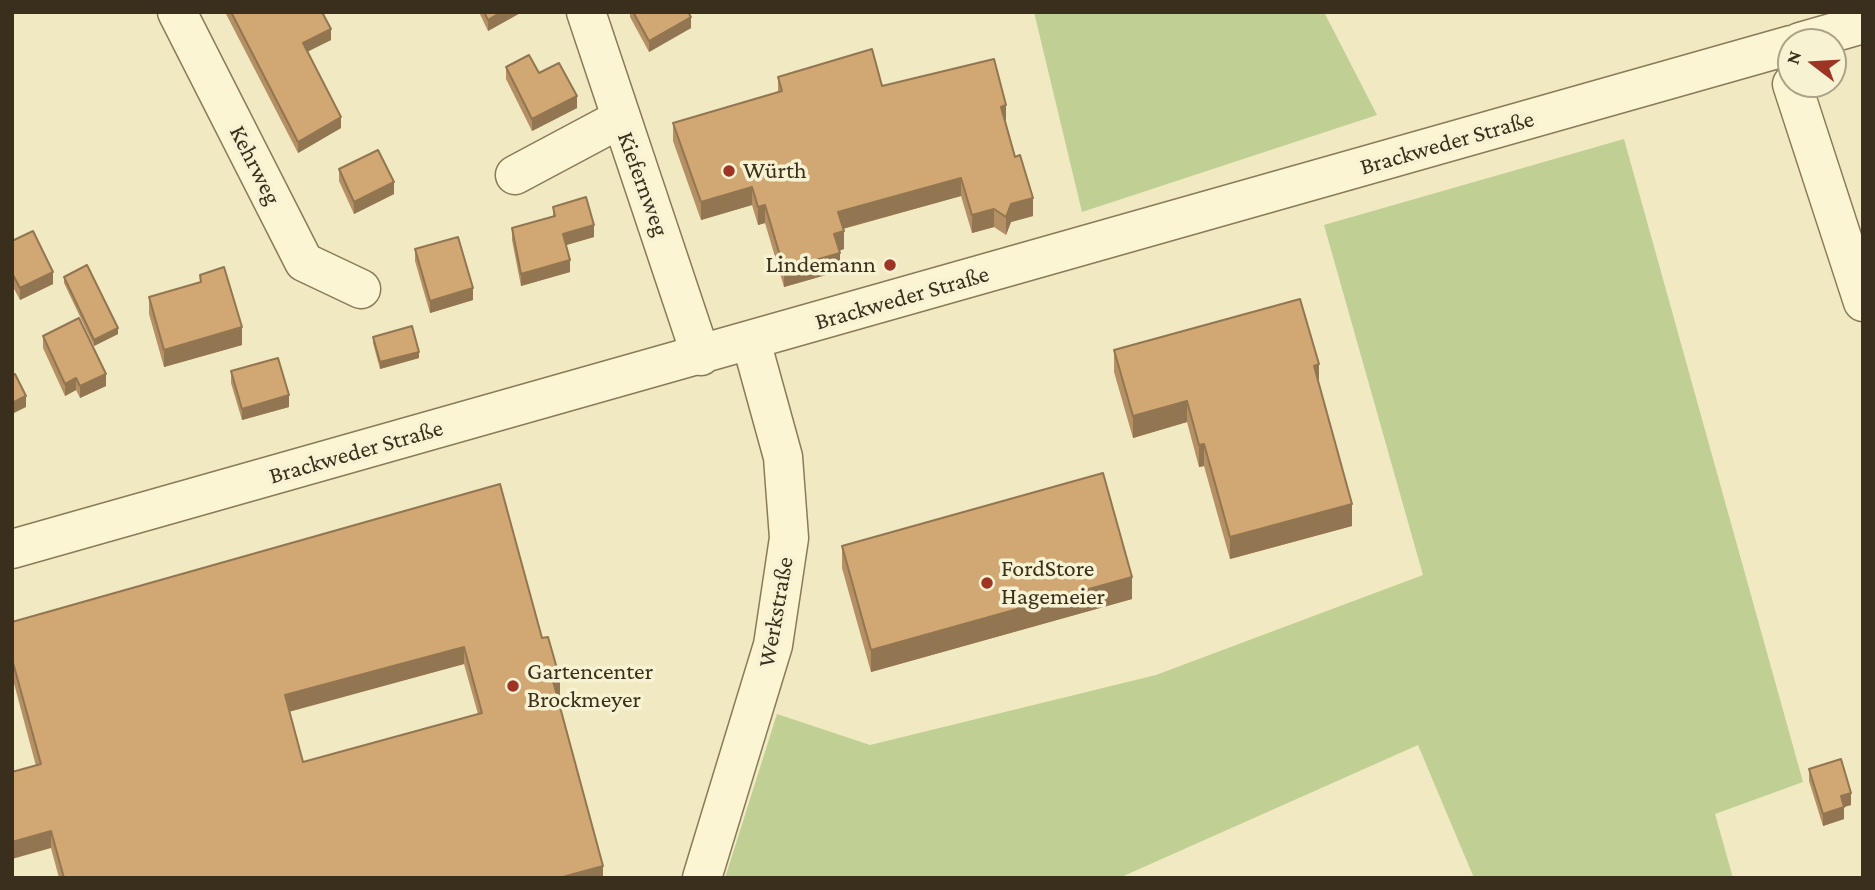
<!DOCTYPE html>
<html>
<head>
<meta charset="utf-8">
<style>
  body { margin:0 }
  #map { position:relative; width:1875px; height:890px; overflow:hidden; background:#f0e9c1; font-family:"Crimson Pro",serif }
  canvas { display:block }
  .frame { position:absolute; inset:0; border:14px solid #392f1c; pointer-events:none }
  .north { position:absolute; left:1777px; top:28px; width:70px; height:70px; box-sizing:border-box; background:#f7f2d1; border:2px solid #aba489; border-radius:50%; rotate:287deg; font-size:19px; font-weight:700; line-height:28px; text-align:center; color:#392f1c }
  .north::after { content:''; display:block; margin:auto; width:24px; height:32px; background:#9d3424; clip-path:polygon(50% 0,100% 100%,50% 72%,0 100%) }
</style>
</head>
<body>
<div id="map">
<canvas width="1875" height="890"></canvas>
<div class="frame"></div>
<div class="north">N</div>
</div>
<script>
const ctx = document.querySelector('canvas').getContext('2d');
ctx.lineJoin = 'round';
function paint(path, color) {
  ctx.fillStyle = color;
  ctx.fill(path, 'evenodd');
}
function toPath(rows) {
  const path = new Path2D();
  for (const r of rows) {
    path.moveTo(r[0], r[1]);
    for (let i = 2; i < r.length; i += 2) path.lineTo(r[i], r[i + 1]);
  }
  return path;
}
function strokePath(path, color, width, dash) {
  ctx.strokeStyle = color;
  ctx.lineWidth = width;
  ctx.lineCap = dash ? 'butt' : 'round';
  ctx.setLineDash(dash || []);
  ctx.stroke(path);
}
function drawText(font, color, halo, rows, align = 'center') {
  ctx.font = font + ' "Crimson Pro",serif';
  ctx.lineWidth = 7;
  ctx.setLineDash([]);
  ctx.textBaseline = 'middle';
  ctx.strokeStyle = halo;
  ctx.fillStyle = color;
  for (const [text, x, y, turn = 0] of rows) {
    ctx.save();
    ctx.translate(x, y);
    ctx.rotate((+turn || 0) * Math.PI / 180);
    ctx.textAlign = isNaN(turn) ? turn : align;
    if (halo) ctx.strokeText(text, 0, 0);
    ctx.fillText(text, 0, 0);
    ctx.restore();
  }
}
const green = toPath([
  [1034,12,1324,12,1377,115,1082,212],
  [1624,139,1803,782,1715,814,1733,878,1474,878,1418,745,1119,878,725,878,777,714,870,745,1156,675,1423,575,1324,225]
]);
const minor = toPath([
  [177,12,304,262,361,289],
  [586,12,701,356],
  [1800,42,1863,24],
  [1792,84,1863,302],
  [515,175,620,119],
  [12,549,1791,45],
  [702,878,773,645,789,538,783,457,751,341]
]);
const wall = toPath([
  [225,12,322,12,331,40,308,51,341,128,298,153],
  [479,12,522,12,488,31],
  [630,12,688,12,691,28,649,52,630,17],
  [506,67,539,73,577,108,532,131,506,79],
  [778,77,882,86,1006,123,1033,216,1011,222,1006,235,994,227,972,233,961,196,843,229,844,249,839,251,840,271,784,287,765,223,758,225,752,205,701,220,673,141,673,123,778,92],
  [339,169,394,194,354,214,339,181],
  [553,207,594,237,566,245,570,272,521,286,512,240,512,228,553,217],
  [12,241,53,284,20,300,12,285],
  [415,249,473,300,430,313,415,261],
  [200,275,242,345,164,367,149,314,149,297,200,282],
  [64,277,118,334,94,346,64,283],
  [43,336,106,386,80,398,76,390,65,396,43,348],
  [373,337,419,358,380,369,373,343],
  [1114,350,1319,384,1352,526,1230,559,1204,466,1199,467,1187,422,1133,438,1114,372],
  [231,371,289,407,242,420,231,383],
  [842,546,1132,599,871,672,842,568],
  [12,622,542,638,560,697,557,697,603,878,59,878,51,848,36,766,12,676],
  [464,664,478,714,303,762,289,711],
  [1809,769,1851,805,1844,807,1844,819,1823,826,1809,781]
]);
const shadedWall = toPath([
  [501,12,522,12,488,31,488,20],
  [691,17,691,28,649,52,649,41],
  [331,29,331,40,303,54,303,43],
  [577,96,577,108,532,131,532,119],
  [1006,105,1006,123,1001,107],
  [341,117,341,128,298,153,298,142],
  [961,178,961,196,838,230,838,212],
  [394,182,394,194,354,214,354,202],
  [752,187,752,205,701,220,701,202],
  [1033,198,1033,216,1011,222,1006,235,1006,217,1011,204],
  [765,205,765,223,758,225,758,207],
  [994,209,994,227,972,233,972,215],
  [594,225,594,237,563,246,563,234],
  [844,231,844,249,834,252,834,234],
  [840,253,840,271,784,287,784,269],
  [570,260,570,272,521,286,521,274],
  [53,272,53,284,20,300,20,288],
  [473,288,473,300,430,313,430,301],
  [242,327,242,345,164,367,164,350],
  [118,328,118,334,94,346,94,340],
  [419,352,419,358,380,369,380,362],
  [1319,364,1319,386,1314,366],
  [106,374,106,386,80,398,80,386],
  [76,378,76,390,65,396,65,384],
  [289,395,289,407,242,420,242,409],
  [26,396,26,407,12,414,12,403],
  [1187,401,1187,422,1133,438,1133,416],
  [1204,444,1204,466,1199,467,1199,445],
  [1352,504,1352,526,1230,559,1230,537],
  [1132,577,1132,599,871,672,871,650],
  [464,647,464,664,285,713,285,695],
  [560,679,560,697,553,699,553,681],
  [1851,793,1851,805,1844,807,1844,819,1823,826,1823,814,1841,796],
  [51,831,51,848,12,859,12,842],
  [603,866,603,878,559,878]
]);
const building = toPath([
  [231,12,322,12,331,29,303,43,341,117,298,142,231,12],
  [484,12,501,12,488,20,484,12],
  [633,12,688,12,691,17,649,41,633,12],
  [872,49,882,86,994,59,1006,105,1001,107,1015,157,1020,155,1033,198,1011,204,1006,217,994,209,972,215,961,178,838,212,844,231,834,234,840,253,784,269,765,205,758,207,752,187,701,202,673,123,782,91,778,77,872,49],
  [529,55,539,73,559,63,577,96,532,119,506,67,529,55],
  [378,150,394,182,354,202,339,169,378,150],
  [586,197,594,225,563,234,570,260,521,274,512,228,555,216,553,207,586,197],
  [33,231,53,272,20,288,12,273,12,241,33,231],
  [458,237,473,288,430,301,415,249,458,237],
  [87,265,118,328,94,340,64,277,87,265],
  [224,267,242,327,164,350,149,297,201,282,200,275,224,267],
  [1300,299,1319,364,1314,366,1352,504,1230,537,1204,444,1199,445,1187,401,1133,416,1114,350,1300,299],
  [79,318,106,374,80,386,76,378,65,384,43,336,79,318],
  [412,326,419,352,380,362,373,337,412,326],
  [278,358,289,395,242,409,231,371,278,358],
  [15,374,26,396,12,403,12,376,15,374],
  [1103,473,1132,577,871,650,842,546,1103,473],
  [500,484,542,638,548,637,560,679,553,681,603,866,559,878,64,878,51,831,12,842,12,772,41,764,12,659,12,622,500,484],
  [464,647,482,713,303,762,285,695,464,647],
  [1841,759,1851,793,1841,796,1844,807,1823,814,1809,769,1841,759]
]);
const markers = [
  [729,171,7,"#9d3424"],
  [890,265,7,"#9d3424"],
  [987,583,7,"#9d3424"],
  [513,686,7,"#9d3424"]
];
const streetNames = [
  ["Brackweder Straße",1447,143,-16],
  ["Kehrweg",255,165,63],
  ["Kiefernweg",643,184,70],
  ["Brackweder Straße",902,298,-16],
  ["Brackweder Straße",356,452,-16],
  ["Werkstraße",776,612,-80]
];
const poiNames = [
  ["Würth",743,171],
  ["Lindemann",876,265,"right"],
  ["FordStore",1001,569],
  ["Hagemeier",1001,597],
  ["Gartencenter",527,672],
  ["Brockmeyer",527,700]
];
paint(green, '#c0cf94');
strokePath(minor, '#8b7a57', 41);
strokePath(minor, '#fbf5d4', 38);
paint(wall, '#b49064');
paint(shadedWall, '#927651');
paint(building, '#d1a874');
strokePath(building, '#927651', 2);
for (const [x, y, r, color] of markers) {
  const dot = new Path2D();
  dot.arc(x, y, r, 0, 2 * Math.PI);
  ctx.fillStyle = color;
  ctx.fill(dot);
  strokePath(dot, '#f7f2d1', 2.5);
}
drawText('24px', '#392f1c', '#f7f2d1', streetNames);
drawText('24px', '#392f1c', '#f7f2d1', poiNames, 'left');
</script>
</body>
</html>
